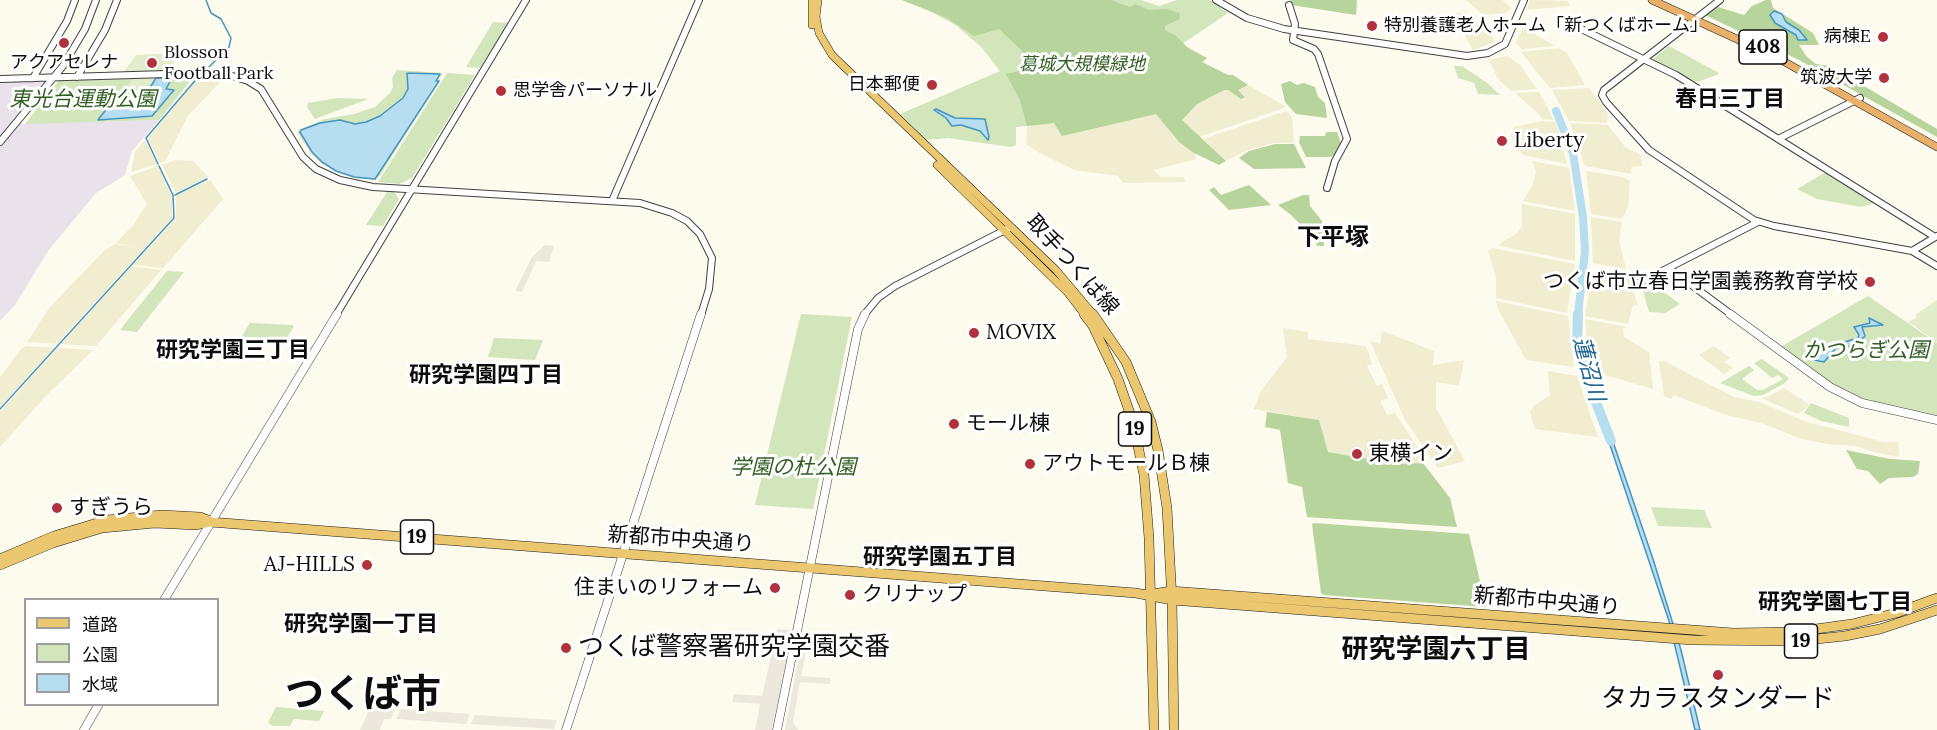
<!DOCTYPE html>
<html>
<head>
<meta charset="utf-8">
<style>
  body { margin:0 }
  #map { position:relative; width:1937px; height:730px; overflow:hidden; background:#fdfaee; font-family:Lora,"Noto Sans JP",serif }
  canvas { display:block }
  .legend { position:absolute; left:24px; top:598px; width:195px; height:108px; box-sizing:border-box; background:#fff; border:2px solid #9e9e9e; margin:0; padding:8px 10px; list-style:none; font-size:18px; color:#0d0d0d }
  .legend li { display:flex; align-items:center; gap:12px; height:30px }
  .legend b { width:30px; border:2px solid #9e9e9e }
</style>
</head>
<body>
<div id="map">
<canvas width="1937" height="730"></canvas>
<ul class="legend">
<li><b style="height:8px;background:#ebc870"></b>道路</li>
<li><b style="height:16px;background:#d2e5bb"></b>公園</li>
<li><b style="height:16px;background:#b7ddf0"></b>水域</li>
</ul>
</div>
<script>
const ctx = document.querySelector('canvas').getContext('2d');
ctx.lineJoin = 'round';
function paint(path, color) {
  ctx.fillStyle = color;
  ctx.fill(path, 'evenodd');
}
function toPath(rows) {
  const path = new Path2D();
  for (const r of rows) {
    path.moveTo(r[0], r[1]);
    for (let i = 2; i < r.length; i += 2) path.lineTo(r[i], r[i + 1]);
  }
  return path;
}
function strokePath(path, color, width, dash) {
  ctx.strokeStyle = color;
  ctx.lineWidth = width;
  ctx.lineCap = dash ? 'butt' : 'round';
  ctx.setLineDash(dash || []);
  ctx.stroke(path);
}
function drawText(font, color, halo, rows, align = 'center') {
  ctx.font = font + ' Lora,"Noto Sans JP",serif';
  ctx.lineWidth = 6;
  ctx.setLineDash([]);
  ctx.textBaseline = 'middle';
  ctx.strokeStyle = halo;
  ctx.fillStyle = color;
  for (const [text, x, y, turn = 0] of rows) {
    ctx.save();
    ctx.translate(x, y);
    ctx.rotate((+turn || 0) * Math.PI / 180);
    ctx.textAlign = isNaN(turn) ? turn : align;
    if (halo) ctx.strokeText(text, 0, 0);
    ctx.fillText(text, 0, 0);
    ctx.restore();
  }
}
const industrial = toPath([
  [46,80,12,124,159,120,132,151,125,175,96,193,48,251,15,305,0,321,0,81]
]);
const farmland = toPath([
  [1466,0,1502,0,1512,8,1506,13,1483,15],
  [1530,0,1568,1,1570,6,1526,10],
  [1465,12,1491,36,1495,42,1473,50,1463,32,1451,18,1458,29,1449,30,1438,17],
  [1526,22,1536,35,1555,46,1522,49,1516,43],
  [1559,48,1567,53,1585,85,1550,88,1521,52],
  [1507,56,1520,65,1537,89,1511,91,1498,79,1489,60],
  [199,77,223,79,187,117,165,161,160,163,148,138],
  [1248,85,1287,107,1199,137,1182,120,1197,104,1224,90,1228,90,1241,99,1245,96,1237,89],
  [1589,88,1608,113,1607,123,1569,121,1552,90],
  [1539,92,1554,120,1542,119,1538,113,1515,93],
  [1286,111,1292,116,1294,143,1273,143,1248,150,1226,161,1203,139],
  [1156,114,1179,142,1195,153,1196,159,1154,170,1161,177,1183,177,1186,182,1123,183,1118,176,1075,170,1041,154,1026,144,1027,126,1054,123,1062,136],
  [1542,121,1556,122,1567,164,1524,155,1515,148,1511,135,1514,127],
  [1570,123,1608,125,1625,147,1641,155,1642,166,1631,167,1631,174,1585,166],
  [145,140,157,164,131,172,135,152],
  [176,160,193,161,208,177,176,193,162,165],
  [1532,161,1569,168,1575,211,1523,201,1532,186,1536,172],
  [158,166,172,196,172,218,57,344,27,342,50,307,104,251,115,244,139,248,116,243,134,224,147,204,130,176],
  [1586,171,1623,177,1630,181,1628,207,1622,219,1591,214],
  [210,180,223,199,163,268,133,265,176,218,176,195],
  [1522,204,1575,214,1575,261,1500,246,1499,244,1516,234,1522,227],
  [1591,217,1622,222,1619,241,1626,269,1593,263],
  [1492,248,1575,264,1567,313,1496,298,1496,277,1488,251],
  [132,266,161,270,96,346,61,344],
  [1603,269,1628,274,1638,305,1633,305,1628,324,1585,316,1591,279,1601,281],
  [1496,301,1568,316,1574,367,1526,360,1498,309],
  [1585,319,1627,327,1623,328,1624,337,1649,352,1653,389,1595,372,1589,359],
  [1283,328,1308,332,1308,339,1366,346,1372,364,1367,366,1377,386,1382,384,1388,398,1380,401,1387,415,1395,413,1427,462,1401,465,1375,465,1374,460,1327,452,1318,420,1254,409,1260,392,1287,357],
  [1382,331,1434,351,1433,365,1464,360,1459,386,1436,382,1436,408,1465,461,1438,468,1405,420,1370,341,1380,344],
  [27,346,54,348,0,407,0,377,22,348],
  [1714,346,1730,358,1724,362,1733,368,1724,374,1699,355],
  [58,348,93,350,44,398,0,447,0,412],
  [1664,361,1734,397,1759,402,1807,422,1884,442,1899,442,1899,457,1873,452,1856,446,1828,444,1802,439,1761,423,1726,415,1674,395,1671,399,1664,396,1659,362],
  [1548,371,1577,376,1598,437,1535,429,1530,412,1535,405,1550,395],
  [1784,388,1810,405,1798,414,1761,398,1769,396]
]);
const green = toPath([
  [902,0,1141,0,1159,6,1177,0,1210,0,1228,13,1182,44,1207,58,1202,62,1228,75,1233,75,1248,85,1237,89,1224,90,1197,104,1182,120,1166,125,1156,114,1062,136,1054,123,1016,127,1016,145,1011,147,948,138,926,140,900,114,1000,71,982,48,957,26,928,10],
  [493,22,508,23,480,68,466,67],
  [1669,46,1717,72,1719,74,1694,83,1652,60],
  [1454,66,1462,66,1486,82,1500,95,1478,94,1474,83,1458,78],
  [397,70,443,73,380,176,375,180,354,178,321,163,311,153,297,132,299,130,325,119,354,114,375,107,390,93,393,87,392,78],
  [447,73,475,75,412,178,399,184,378,182],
  [196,74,159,120,25,124,60,79],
  [337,98,368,99,315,119,307,107,308,103],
  [1826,172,1875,203,1861,207,1817,199,1797,189],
  [387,192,394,192,399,199,383,226,366,225],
  [167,271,184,272,137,332,120,330],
  [1653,284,1680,304,1665,313,1649,312,1643,290],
  [1868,296,1937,343,1937,416,1862,400,1835,386,1783,348,1782,346],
  [801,314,852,317,813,509,755,505],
  [250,323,292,325,294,326,287,338,280,341,240,339],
  [494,338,496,338,543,340,535,360,488,357],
  [1762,359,1789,378,1785,383,1763,395,1754,396,1720,383,1749,366,1754,370,1742,379,1757,390,1763,390,1783,379,1778,375,1772,378,1754,363],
  [1811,403,1849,418,1849,427,1821,421,1804,413],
  [1651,507,1704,510,1712,528,1658,526],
  [276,707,323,711,324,711,319,721,294,719,290,726,272,726,268,722]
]);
const forest = toPath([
  [902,0,1111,0,1130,7,1135,4,1149,10,1166,9,1179,13,1180,19,1165,26,1165,30,1175,35,1189,49,1207,58,1202,62,1228,75,1233,75,1248,85,1238,90,1245,97,1241,99,1228,90,1224,90,1197,104,1182,120,1226,161,1219,165,1194,153,1179,142,1156,114,1062,136,1054,123,1027,126,1020,100,1006,74,1039,67,999,29,974,36,947,18],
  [1290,0,1357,0,1356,15,1291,5],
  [1766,0,1771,0,1773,8,1813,33,1819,45,1799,45,1807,57,1816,64,1830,66,1937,129,1937,137,1799,60,1703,14,1715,6,1744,15,1752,6],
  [1290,81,1297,85,1304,83,1315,87,1318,97,1325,103,1327,118,1296,114,1285,102,1281,84],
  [1326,132,1337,132,1342,146,1340,151,1331,157,1306,157,1299,142,1300,136,1325,136],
  [1275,144,1294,144,1306,168,1254,169,1239,158,1249,151],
  [1249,185,1271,205,1229,210,1209,190,1214,187,1221,195],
  [1303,195,1309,195,1310,206,1322,221,1324,246,1317,246,1313,237,1290,214,1278,205],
  [1267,412,1319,420,1328,452,1374,460,1375,465,1423,463,1450,498,1457,527,1307,517,1302,487,1288,483,1280,430,1265,427],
  [1846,450,1890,459,1920,461,1918,474,1913,477,1889,478,1880,484,1868,471,1857,469],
  [1314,523,1469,534,1486,607,1324,595,1321,593,1312,524]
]);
const pitch = toPath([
  [180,53,168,72,123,73,136,55],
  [133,78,156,78,145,93,122,93],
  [1937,300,1937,342,1908,322,1917,317,1915,315]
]);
const plaza = toPath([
  [545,245,554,246,549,262,536,261,522,292,515,291,532,257],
  [777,629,790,630,792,632,772,730,755,730,760,704,732,702,734,694,762,696],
  [806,631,810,631,801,676,830,678,830,684,800,682,793,722,798,730,785,730,803,634],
  [387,706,395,707,391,719,384,719,380,730,360,730,368,712],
  [401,709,470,714,466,724,396,719],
  [475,715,557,720,554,729,471,724]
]);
const water = toPath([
  [1774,11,1782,14,1786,22,1799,30,1807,40,1798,40,1796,35,1775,23,1770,15,1774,11],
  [407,73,440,74,436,81,439,81,375,179,354,177,336,171,322,162,312,152,300,132,301,130,320,123,340,120,355,124,366,122,380,116,403,98,408,89,407,73],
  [156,78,172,78,166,89,174,90,152,116,98,120,117,95,146,94,156,78],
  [936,109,955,118,985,119,989,137,988,140,980,131,961,125,952,126,946,118,934,110,936,109],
  [1869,318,1883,325,1862,327,1865,336,1862,339,1854,342,1848,347,1843,345,1836,348,1824,362,1814,360,1807,353,1811,349,1824,348,1858,338,1859,335,1854,327,1870,323,1869,318],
  [1605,430,1609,430,1653,559,1681,650,1700,730,1695,730,1669,621,1605,430]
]);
const stream = toPath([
  [206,0,211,13,221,19,231,38,229,47,206,70],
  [158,164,146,138,199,76],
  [175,195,207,179],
  [0,409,174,218,173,195,159,166]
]);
const riverFar1 = toPath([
  [1556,111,1573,153,1583,217,1585,251,1578,315]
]);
const river = toPath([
  [1578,314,1577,342,1587,379,1611,441]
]);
const tertiaryFar1 = toPath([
  [1216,0,1247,18,1284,29,1467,56,1488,53,1505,44,1524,0],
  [1720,0,1604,90,1602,95,1606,102,1649,150,1754,220,1774,226,1912,251,1937,266],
  [1289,5,1295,24,1293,40,1314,49,1318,54,1347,139,1335,161,1327,188],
  [1567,22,1676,75,1935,237],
  [77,77,105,30,117,0],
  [33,78,67,21,75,0],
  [0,79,200,73,229,75,248,81,261,89,303,157,316,169,340,180,373,187,640,203,672,213,687,221,700,234,712,258,709,289,701,315],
  [1778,139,1860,98],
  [0,142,63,66,85,29,96,0],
  [612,201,699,0],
  [1912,251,1937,236],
  [1670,269,1732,315],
  [1637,284,1758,222],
  [336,315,526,0],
  [864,315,878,298,895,286,1009,228]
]);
const tertiary = toPath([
  [1730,314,1830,387,1862,403,1937,420],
  [164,600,337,314],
  [84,730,99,704],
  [566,730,701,314],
  [777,730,858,329,865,314]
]);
const primaryFar1 = toPath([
  [812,0,812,25],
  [818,0,816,17,819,33,832,55,1056,270,1094,315],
  [937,165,1068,293,1085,315]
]);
const primary = toPath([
  [1084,314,1093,326,1118,379,1133,422,1144,475,1149,538,1154,730],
  [1093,314,1126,362,1151,422,1158,450,1167,508,1172,600,1174,730],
  [0,559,54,536,107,520,162,515,200,517,210,521],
  [0,565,53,543,102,528,155,523,195,525,210,522,1136,593,1172,600,1692,640,1798,641,1845,636,1880,629,1937,610],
  [1153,594,1171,591,1733,633,1794,632,1852,624,1896,613,1937,598]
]);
const trunk = toPath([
  [1652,0,1774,56,1937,147]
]);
const markers = [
  [1372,26,6,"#af323e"],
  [1883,37,6,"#af323e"],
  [64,43,6,"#af323e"],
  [152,63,6,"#af323e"],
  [1884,78,6,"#af323e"],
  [932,85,6,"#af323e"],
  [501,91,6,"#af323e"],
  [1502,141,6,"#af323e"],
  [1870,282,6,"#af323e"],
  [974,333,6,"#af323e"],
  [954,424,6,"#af323e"],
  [1357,454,6,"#af323e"],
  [1030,464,6,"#af323e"],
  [57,508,6,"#af323e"],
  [367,565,6,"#af323e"],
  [775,588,6,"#af323e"],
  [850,595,6,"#af323e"],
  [566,648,6,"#af323e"],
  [1718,675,6,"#af323e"]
];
const farPoinames = [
  ["特別養護老人ホーム「新つくばホーム」",1384,26],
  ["病棟E",1871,37,"right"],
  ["Blosson",164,53],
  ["Football Park",164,74],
  ["アクアセレナ",64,63,"center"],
  ["筑波大学",1872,78,"right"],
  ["日本郵便",920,85,"right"],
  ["思学舎パーソナル",513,91]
];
const farParknames = [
  ["葛城大規模緑地",1082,65]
];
const shields = [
  [1763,47,48],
  [1135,429,33],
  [417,537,33],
  [1801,641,33]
];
const shieldNames = [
  ["408",1763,47],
  ["19",1135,429],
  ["19",417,537],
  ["19",1801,641]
];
const parkNames = [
  ["東光台運動公園",83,100],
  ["かつらぎ公園",1866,351],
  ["学園の杜公園",793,468]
];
const poiNames = [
  ["Liberty",1514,141],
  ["つくば市立春日学園義務教育学校",1858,282,"right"],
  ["MOVIX",986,333],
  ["モール棟",966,424],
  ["東横イン",1369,454],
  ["アウトモールＢ棟",1042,464],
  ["すぎうら",69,508],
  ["AJ-HILLS",355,565,"right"],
  ["住まいのリフォーム",763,588,"right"],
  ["クリナップ",862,595]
];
const streetNames = [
  ["取手つくば線",1072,265,48],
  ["新都市中央通り",681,540,4],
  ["新都市中央通り",1547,602,5]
];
const neighbourhoodNames = [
  ["春日三丁目",1730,100],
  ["研究学園三丁目",233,351],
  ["研究学園四丁目",486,376],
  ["研究学園五丁目",940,558],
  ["研究学園七丁目",1835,603],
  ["研究学園一丁目",361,625]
];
const waterNames = [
  ["蓮沼川",1588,369,75]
];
const quarterNames = [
  ["下平塚",1333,238]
];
const nearPoinames = [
  ["つくば警察署研究学園交番",578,648],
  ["タカラスタンダード",1718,700,"center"]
];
const nearNeighbourhoodnames = [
  ["研究学園六丁目",1436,650]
];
const nearTownnames = [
  ["つくば市",363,696]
];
paint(industrial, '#e9e2eb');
paint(farmland, '#f1edd0');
paint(green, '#d2e5bb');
paint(forest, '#b7d49c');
paint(pitch, '#e3edcc');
paint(plaza, '#ede8de');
paint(water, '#b7ddf0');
strokePath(water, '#4595c0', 1.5);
strokePath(stream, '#4595c0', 1.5);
strokePath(riverFar1, '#b7ddf0', 8);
strokePath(river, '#b7ddf0', 10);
strokePath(tertiaryFar1, '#404040', 8);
strokePath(tertiary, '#404040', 9);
strokePath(primaryFar1, '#1e1e1e', 8);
strokePath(primary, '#1e1e1e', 10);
strokePath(trunk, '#1e1e1e', 8);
strokePath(tertiaryFar1, '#fff', 6);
strokePath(tertiary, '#fff', 8);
strokePath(primaryFar1, '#ebc870', 7);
strokePath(primary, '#ebc870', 9);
strokePath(trunk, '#e8b06a', 7);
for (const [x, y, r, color] of markers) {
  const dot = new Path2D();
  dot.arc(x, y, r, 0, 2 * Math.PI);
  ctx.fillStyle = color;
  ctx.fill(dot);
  strokePath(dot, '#fff', 2);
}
drawText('18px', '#0d0d0d', '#fff', farPoinames, 'left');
drawText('italic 18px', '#325e23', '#fff', farParknames);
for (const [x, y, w] of shields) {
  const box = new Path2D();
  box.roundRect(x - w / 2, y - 17, w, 34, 4.5);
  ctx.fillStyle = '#fff';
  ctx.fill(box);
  strokePath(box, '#0d0d0d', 1.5);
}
drawText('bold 20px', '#0d0d0d', null, shieldNames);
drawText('italic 21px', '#325e23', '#fff', parkNames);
drawText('21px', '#0d0d0d', '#fff', poiNames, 'left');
drawText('21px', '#0d0d0d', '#fff', streetNames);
drawText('bold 22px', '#0d0d0d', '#fff', neighbourhoodNames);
drawText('italic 22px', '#226692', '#fff', waterNames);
drawText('bold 24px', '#0d0d0d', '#fff', quarterNames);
drawText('26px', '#0d0d0d', '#fff', nearPoinames, 'left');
drawText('bold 27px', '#0d0d0d', '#fff', nearNeighbourhoodnames);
drawText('bold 39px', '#0d0d0d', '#fff', nearTownnames);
</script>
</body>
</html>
